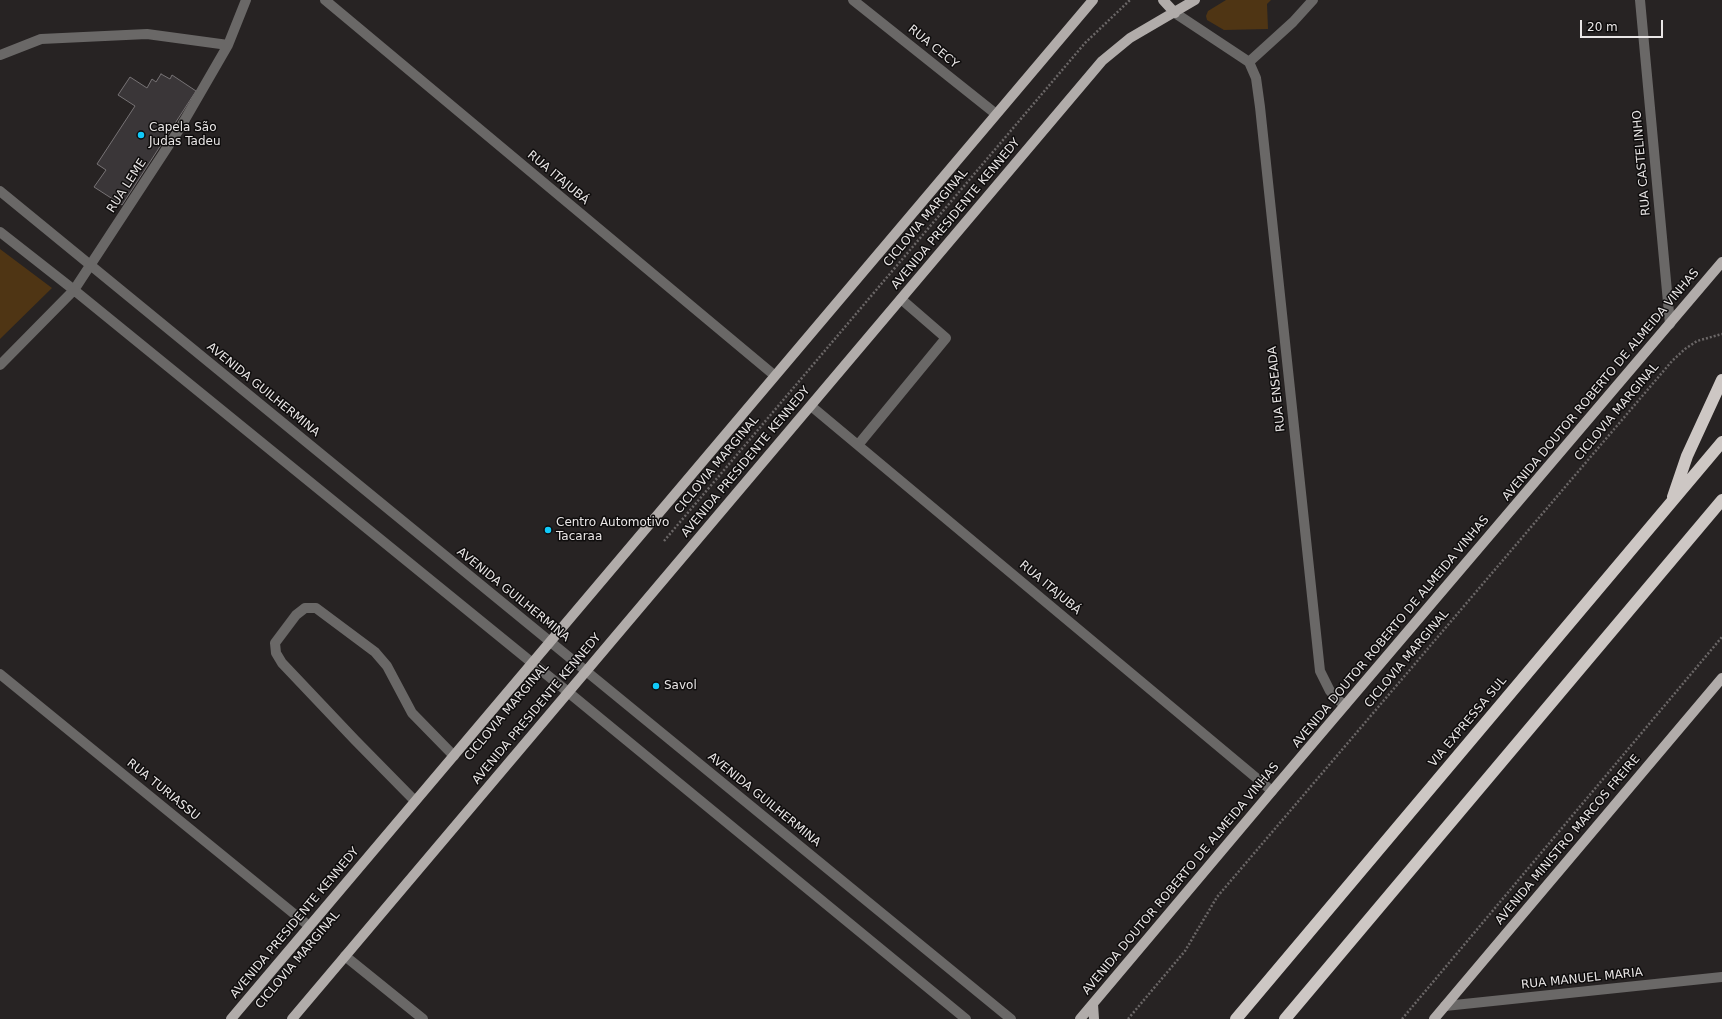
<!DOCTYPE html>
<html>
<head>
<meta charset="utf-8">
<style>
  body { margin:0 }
  #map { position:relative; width:1722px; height:1019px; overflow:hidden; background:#272323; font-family:"DejaVu Sans",sans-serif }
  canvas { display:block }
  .scale { position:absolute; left:1580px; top:20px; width:83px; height:18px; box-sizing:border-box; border:2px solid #e9e6e6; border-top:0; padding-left:5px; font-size:12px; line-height:14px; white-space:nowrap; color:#e9e6e6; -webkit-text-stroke:3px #0f0d0d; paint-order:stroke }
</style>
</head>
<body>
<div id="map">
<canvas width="1722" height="1019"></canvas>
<div class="scale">20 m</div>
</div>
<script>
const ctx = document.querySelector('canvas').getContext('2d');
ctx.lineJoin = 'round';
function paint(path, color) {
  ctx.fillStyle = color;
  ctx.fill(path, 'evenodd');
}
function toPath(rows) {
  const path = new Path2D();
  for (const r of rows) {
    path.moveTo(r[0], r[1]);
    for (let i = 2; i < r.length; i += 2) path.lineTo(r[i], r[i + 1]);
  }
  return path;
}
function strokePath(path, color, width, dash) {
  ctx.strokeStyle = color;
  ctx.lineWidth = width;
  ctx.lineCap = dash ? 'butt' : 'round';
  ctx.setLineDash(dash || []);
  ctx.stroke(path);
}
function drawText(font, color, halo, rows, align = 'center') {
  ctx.font = font + ' "DejaVu Sans",sans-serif';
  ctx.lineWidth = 3;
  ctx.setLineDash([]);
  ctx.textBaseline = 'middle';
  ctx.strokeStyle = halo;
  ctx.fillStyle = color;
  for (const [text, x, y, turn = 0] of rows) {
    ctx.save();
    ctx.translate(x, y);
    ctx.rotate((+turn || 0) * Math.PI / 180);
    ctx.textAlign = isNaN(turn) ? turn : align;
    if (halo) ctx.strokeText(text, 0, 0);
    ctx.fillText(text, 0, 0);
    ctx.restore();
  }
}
const green = toPath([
  [1226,0,1271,0,1267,4,1268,29,1224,30,1207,20,1206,16,1208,11],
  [0,249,52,288,0,339]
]);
const building = toPath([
  [161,74,170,79,172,75,196,91,122,205,94,187,106,170,97,164,135,106,118,95,130,77,147,88,152,79,156,82,161,74]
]);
const path = toPath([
  [664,541,1085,43,1130,0],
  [1128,1019,1185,951,1217,897,1672,361,1685,349,1697,341,1722,334],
  [1402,1019,1722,637]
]);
const minor = toPath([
  [325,0,774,375],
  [853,0,996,114],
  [1640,0,1670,324],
  [1175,13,1249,62],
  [0,55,41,39,147,34,228,45],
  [1249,62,1256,78,1260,107,1320,671,1330,691,1338,700,1345,705],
  [1249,62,1293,22,1313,0],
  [0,191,1011,1019],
  [0,232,74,290,568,692,966,1019],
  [0,365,74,290,180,128,228,45,246,0],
  [811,406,1272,791],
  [858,445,946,338,901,299],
  [0,674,309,926],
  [415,801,355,740,282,663,276,653,275,643,296,615,305,608,316,608,375,652,387,666,412,713,454,756],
  [345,956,423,1019],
  [1445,1006,1722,977]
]);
const major = toPath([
  [1163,0,1175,13],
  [1093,1004,1094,1019],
  [231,1019,1093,0],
  [292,1019,1102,61,1130,38,1195,0],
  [1080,1019,1272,791,1722,262],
  [1434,1019,1722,678]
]);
const highway = toPath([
  [1673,497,1687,456,1722,380],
  [1236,1019,1722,442],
  [1285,1019,1722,500]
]);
const markers = [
  [141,135,4,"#10cafa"],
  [548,530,4,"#10cafa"],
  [656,686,4,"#10cafa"]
];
const streetNames = [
  ["RUA CECY",933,47,39],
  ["RUA CASTELINHO",1642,163,-95],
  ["RUA ITAJUBÁ",558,178,40],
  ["RUA LEME",127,186,-57],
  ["AVENIDA PRESIDENTE KENNEDY",956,214,-50],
  ["CICLOVIA MARGINAL",926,218,-50],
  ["AVENIDA DOUTOR ROBERTO DE ALMEIDA VINHAS",1601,385,-50],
  ["RUA ENSEADA",1277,389,-96],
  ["AVENIDA GUILHERMINA",263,390,39],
  ["CICLOVIA MARGINAL",1617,412,-50],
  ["AVENIDA PRESIDENTE KENNEDY",746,462,-50],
  ["CICLOVIA MARGINAL",717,465,-50],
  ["RUA ITAJUBÁ",1050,588,40],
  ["AVENIDA GUILHERMINA",513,595,39],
  ["AVENIDA DOUTOR ROBERTO DE ALMEIDA VINHAS",1391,632,-50],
  ["CICLOVIA MARGINAL",1407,659,-50],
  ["AVENIDA PRESIDENTE KENNEDY",537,709,-50],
  ["CICLOVIA MARGINAL",507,712,-50],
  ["VIA EXPRESSA SUL",1468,722,-50],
  ["RUA TURIASSU",163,790,39],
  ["AVENIDA GUILHERMINA",764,800,39],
  ["AVENIDA MINISTRO MARCOS FREIRE",1568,840,-50],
  ["AVENIDA DOUTOR ROBERTO DE ALMEIDA VINHAS",1181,879,-50],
  ["AVENIDA PRESIDENTE KENNEDY",295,923,-50],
  ["CICLOVIA MARGINAL",298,960,-50],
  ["RUA MANUEL MARIA",1582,979,-6]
];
const poiNames = [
  ["Capela São",149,128],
  ["Judas Tadeu",149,142],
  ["Centro Automotivo",556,523],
  ["Tacaraa",556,537],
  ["Savol",664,686]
];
paint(green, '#4f3514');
paint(building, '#3a3638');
strokePath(building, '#777375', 1);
strokePath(path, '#6b6767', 2.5, [2, 2]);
strokePath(minor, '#6a6867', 10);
strokePath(major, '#b1acaa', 10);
strokePath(highway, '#cdc7c4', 12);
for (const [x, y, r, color] of markers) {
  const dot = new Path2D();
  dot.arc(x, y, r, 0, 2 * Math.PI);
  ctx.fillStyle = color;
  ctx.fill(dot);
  strokePath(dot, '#0f0d0d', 1.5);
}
drawText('12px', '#e9e6e6', '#0f0d0d', streetNames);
drawText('12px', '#e9e6e6', '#0f0d0d', poiNames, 'left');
</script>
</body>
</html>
